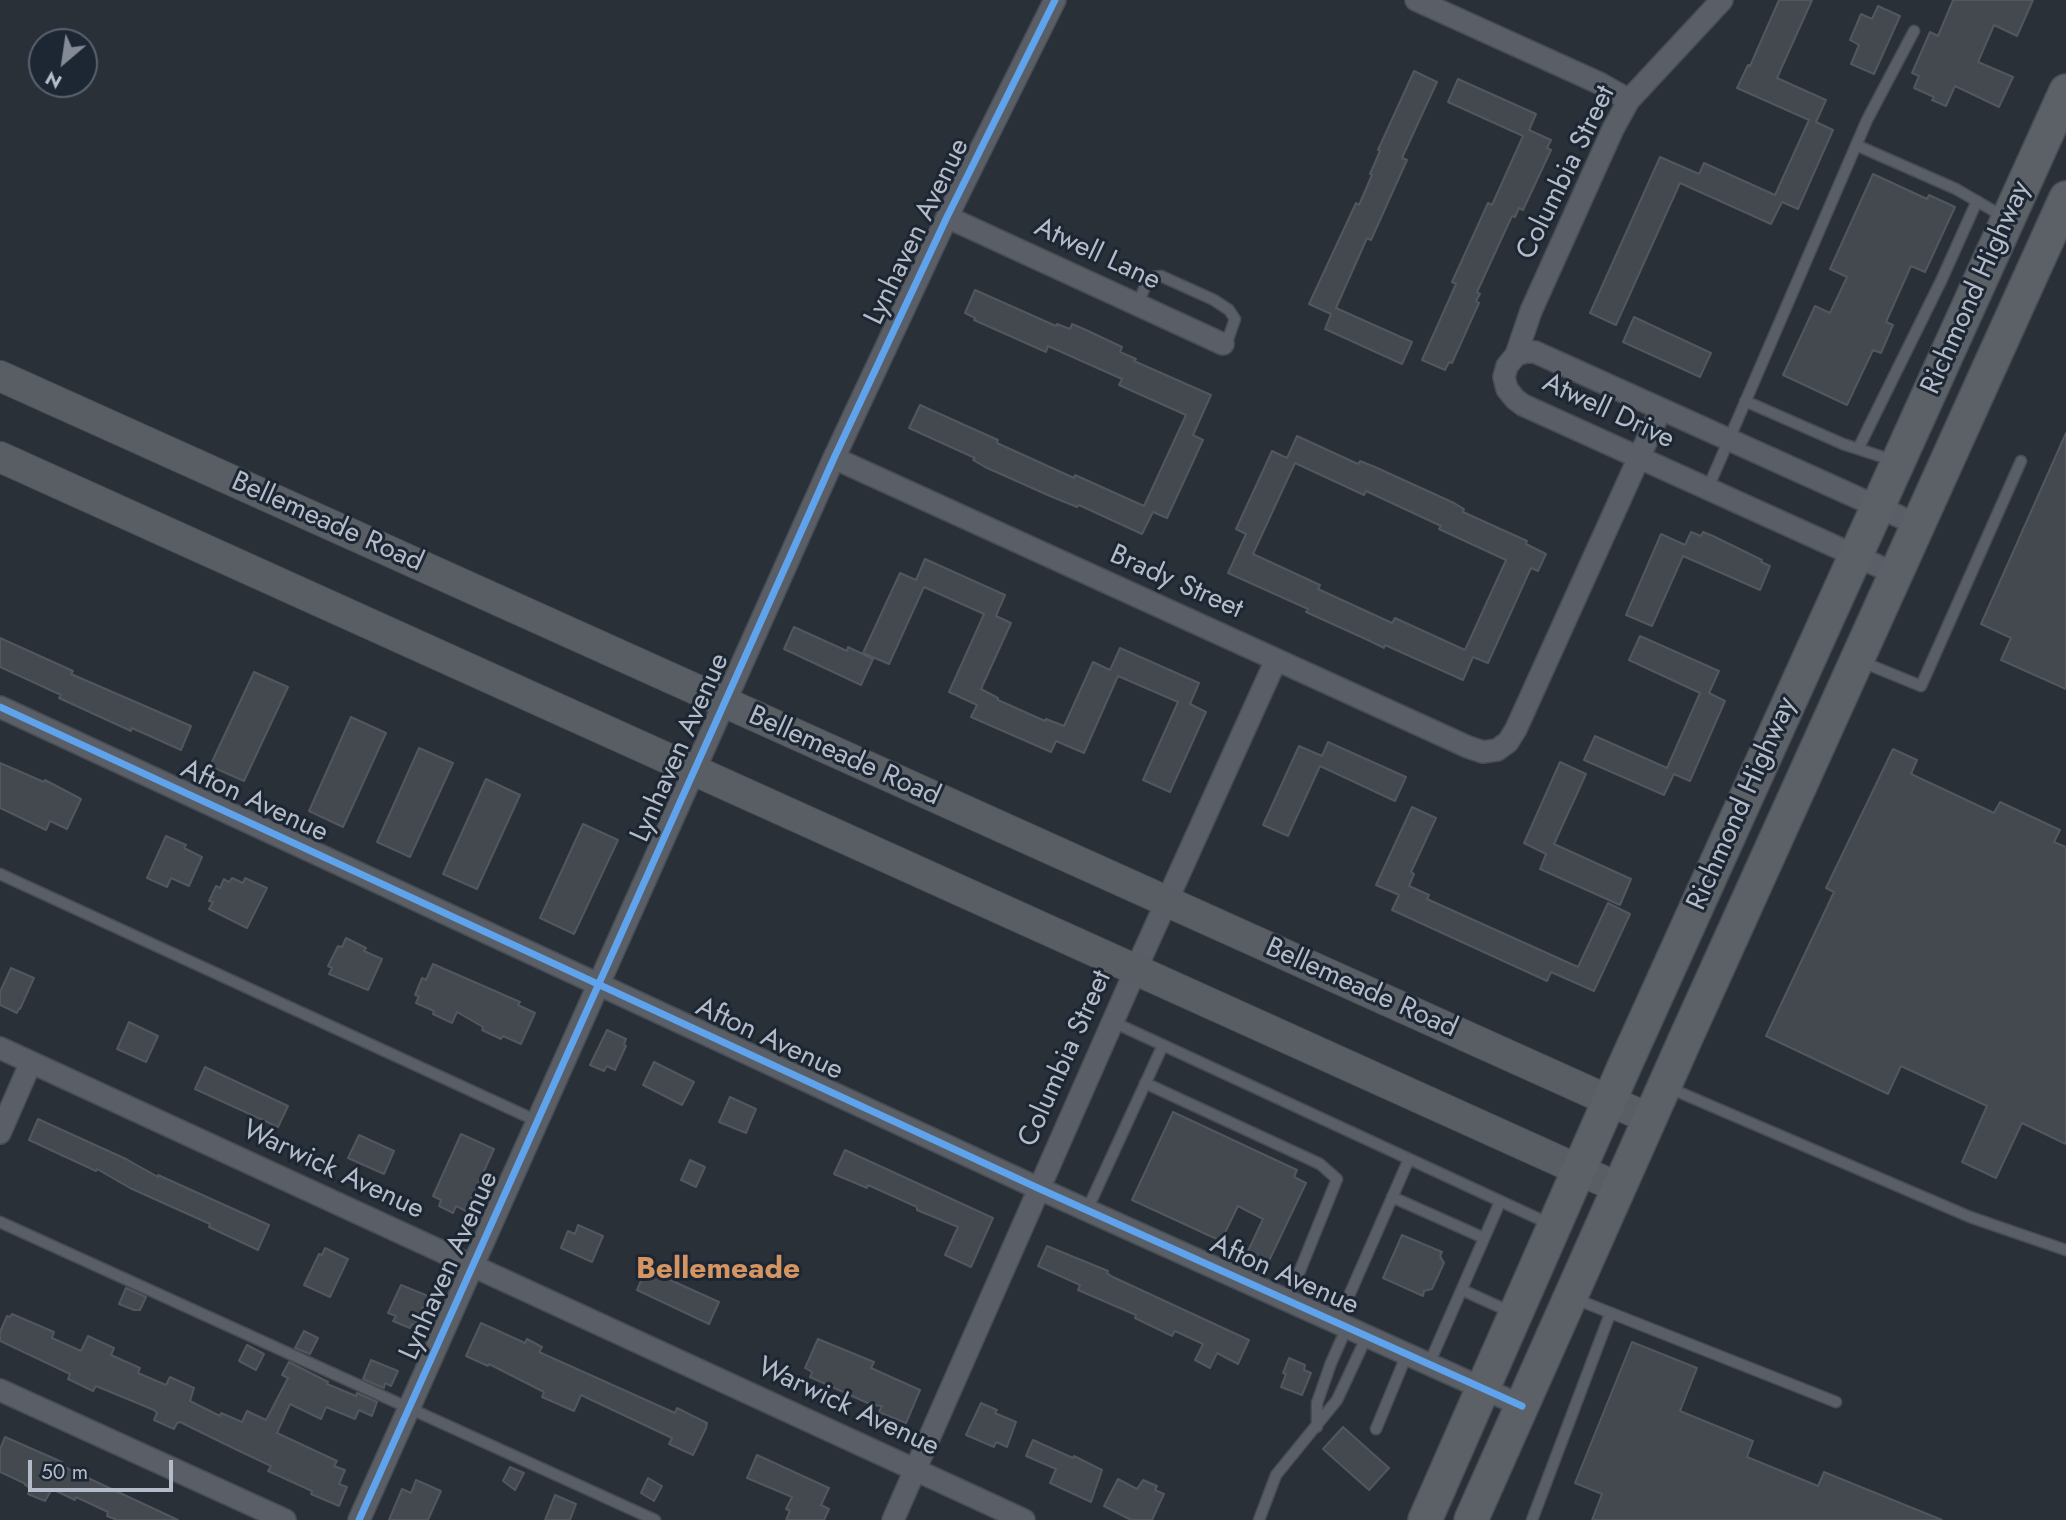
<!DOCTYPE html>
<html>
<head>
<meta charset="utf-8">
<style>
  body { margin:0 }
  #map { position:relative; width:2066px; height:1520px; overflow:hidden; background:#2a3038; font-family:Jost,sans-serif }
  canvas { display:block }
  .north { position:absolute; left:28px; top:28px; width:70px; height:70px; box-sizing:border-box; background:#1d2633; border:2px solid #59626f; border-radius:50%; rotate:209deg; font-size:19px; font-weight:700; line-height:28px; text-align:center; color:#b4bcc9 }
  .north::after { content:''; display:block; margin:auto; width:24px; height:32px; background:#848b96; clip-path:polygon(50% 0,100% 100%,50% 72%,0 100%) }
  .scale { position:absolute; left:28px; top:1460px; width:145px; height:32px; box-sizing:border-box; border:4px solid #b4bcc9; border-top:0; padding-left:9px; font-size:21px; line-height:24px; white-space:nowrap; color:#b4bcc9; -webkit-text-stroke:5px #1d2633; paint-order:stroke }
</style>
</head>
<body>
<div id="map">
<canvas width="2066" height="1520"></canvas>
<div class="north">N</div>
<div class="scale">50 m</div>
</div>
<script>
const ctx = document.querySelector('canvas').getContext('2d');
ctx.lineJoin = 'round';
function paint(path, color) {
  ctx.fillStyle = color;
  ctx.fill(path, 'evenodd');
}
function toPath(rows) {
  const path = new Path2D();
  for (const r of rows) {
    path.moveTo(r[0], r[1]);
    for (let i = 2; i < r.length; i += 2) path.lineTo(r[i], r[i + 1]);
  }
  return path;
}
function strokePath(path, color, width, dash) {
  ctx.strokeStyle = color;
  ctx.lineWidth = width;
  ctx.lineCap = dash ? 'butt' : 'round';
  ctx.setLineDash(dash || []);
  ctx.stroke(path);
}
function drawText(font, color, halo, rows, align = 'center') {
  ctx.font = font + ' Jost,sans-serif';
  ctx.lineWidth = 6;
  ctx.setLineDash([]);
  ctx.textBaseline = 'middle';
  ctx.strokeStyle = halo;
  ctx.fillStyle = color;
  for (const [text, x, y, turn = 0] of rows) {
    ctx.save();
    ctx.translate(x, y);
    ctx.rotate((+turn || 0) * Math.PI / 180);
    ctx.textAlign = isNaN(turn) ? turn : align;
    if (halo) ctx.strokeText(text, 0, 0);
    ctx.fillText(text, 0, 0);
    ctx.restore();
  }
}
const building = toPath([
  [1779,0,1812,0,1777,78,1826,100,1816,122,1833,130,1798,209,1782,202,1771,224,1680,183,1616,325,1590,313,1660,157,1699,174,1704,163,1775,195,1809,120,1737,88,1748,65,1750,66,1779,0],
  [1953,0,2033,0,2017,36,1994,25,1978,62,2013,77,1999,107,1955,86,1946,106,1932,100,1934,97,1914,88,1919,76,1912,73,1930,32,1938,36,1953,0],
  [1878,6,1900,16,1874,74,1851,64,1859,45,1850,40,1861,14,1872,19,1878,6],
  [1414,71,1437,82,1402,158,1407,160,1371,240,1367,238,1336,308,1412,342,1402,364,1325,329,1331,314,1309,304,1356,203,1359,205,1372,175,1370,174,1380,151,1378,150,1414,71],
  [1458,79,1536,114,1529,130,1551,140,1547,148,1551,150,1523,210,1519,208,1515,217,1512,216,1477,292,1480,294,1476,301,1479,303,1452,363,1449,362,1445,370,1422,360,1456,284,1452,282,1488,203,1492,205,1523,136,1448,102,1458,79],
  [1873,174,1927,199,1929,195,1955,207,1925,272,1911,266,1886,322,1893,325,1881,353,1873,350,1847,405,1783,375,1815,306,1830,313,1847,277,1830,269,1873,174],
  [975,290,1056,326,1057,324,1070,329,1072,324,1086,330,1122,347,1120,352,1136,359,1134,361,1211,395,1193,435,1203,440,1167,518,1153,512,1142,534,1079,505,1077,507,1050,496,985,467,973,460,975,458,909,428,920,405,998,440,997,443,1074,478,1075,475,1144,506,1186,415,1119,385,1122,379,1048,346,1046,352,974,320,975,318,965,313,975,290],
  [1634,317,1711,353,1700,377,1623,342,1634,317],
  [2066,433,2066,689,2001,660,2011,638,1981,624,2066,433],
  [1297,436,1358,464,1360,461,1375,467,1454,503,1464,509,1463,512,1527,541,1526,544,1546,554,1538,571,1531,568,1488,663,1473,657,1463,680,1385,645,1384,648,1370,641,1306,612,1308,609,1228,573,1246,534,1236,529,1272,451,1287,458,1297,436],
  [1295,463,1364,495,1366,491,1441,526,1439,529,1506,560,1465,650,1395,618,1392,623,1318,589,1320,585,1253,554,1295,463],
  [1691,532,1701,536,1703,532,1713,536,1762,560,1761,562,1770,566,1760,590,1683,556,1652,626,1626,615,1661,534,1685,545,1691,532],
  [925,559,1005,595,996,616,1011,623,981,689,998,698,998,700,1045,721,1046,719,1064,726,1093,662,1110,670,1120,648,1199,683,1190,704,1206,712,1170,792,1143,780,1178,702,1118,676,1084,753,1056,741,1051,752,971,717,977,705,949,692,984,614,924,587,889,664,863,653,900,573,916,580,925,559],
  [794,627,847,651,848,647,873,659,861,685,784,649,794,627],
  [1640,636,1719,671,1709,693,1725,701,1690,781,1674,774,1664,795,1584,760,1595,736,1667,768,1700,693,1629,660,1640,636],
  [0,638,73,671,71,674,191,726,181,750,132,728,131,731,59,698,61,695,0,667,0,638],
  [254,672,288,687,244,781,210,766,254,672],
  [351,717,386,733,343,827,309,811,351,717],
  [1328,742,1406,777,1395,801,1320,766,1288,836,1263,825,1299,746,1322,756,1328,742],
  [419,748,453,763,410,857,377,842,419,748],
  [1893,749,1917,760,1911,774,1994,813,2000,802,2060,830,2054,842,2066,847,2066,1144,2022,1123,1996,1178,1962,1162,1987,1106,1901,1066,1888,1094,1766,1036,1834,892,1826,888,1893,749],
  [1560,762,1586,774,1554,844,1631,879,1620,905,1540,869,1546,854,1524,843,1560,762],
  [0,763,44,782,45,780,81,799,67,829,50,821,46,830,0,808,0,763],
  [486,779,520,795,477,889,443,874,486,779],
  [1412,807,1436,818,1411,872,1414,874,1409,886,1429,895,1427,899,1578,967,1608,903,1630,914,1594,991,1551,972,1547,981,1392,910,1399,895,1376,885,1412,807],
  [583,824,618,840,574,934,540,918,583,824],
  [166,836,186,845,184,848,202,857,189,886,171,878,167,887,147,878,166,836],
  [232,878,243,883,245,878,267,888,247,928,209,909,213,902,209,901,216,886,220,888,224,879,229,882,232,878],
  [346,938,366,948,364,951,382,959,368,990,329,974,332,968,328,966,338,946,342,947,346,938],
  [433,964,520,1002,518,1005,535,1013,521,1044,503,1036,501,1039,482,1030,483,1027,457,1012,452,1023,433,1014,434,1011,416,1003,419,996,415,995,422,978,426,980,433,964],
  [11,968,34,978,20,1009,19,1008,17,1013,0,1005,0,992,11,968],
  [129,1022,158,1036,146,1062,117,1049,129,1022],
  [607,1030,626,1039,624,1045,626,1046,615,1070,607,1066,604,1071,590,1065,607,1030],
  [654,1062,694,1082,682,1105,643,1085,654,1062],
  [205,1067,288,1106,278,1127,195,1089,205,1067],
  [730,1097,756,1109,746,1133,719,1122,730,1097],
  [1173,1112,1297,1170,1294,1177,1306,1183,1268,1263,1247,1253,1263,1219,1238,1206,1221,1241,1132,1200,1173,1112],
  [38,1119,126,1159,158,1177,158,1175,269,1225,258,1250,209,1227,210,1224,130,1188,97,1169,96,1171,29,1140,38,1119],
  [461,1134,494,1149,466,1211,456,1206,453,1213,439,1206,441,1200,433,1196,461,1134],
  [359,1135,394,1151,384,1174,348,1158,359,1135],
  [845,1150,993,1218,971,1267,945,1255,958,1227,917,1210,917,1207,868,1185,867,1188,834,1174,845,1150],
  [690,1160,705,1167,696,1187,681,1180,690,1160],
  [578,1225,603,1236,592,1262,561,1248,568,1231,575,1234,578,1225],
  [1402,1235,1442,1252,1440,1256,1444,1263,1432,1289,1424,1291,1423,1296,1383,1278,1402,1235],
  [1047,1246,1108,1271,1107,1273,1113,1277,1249,1340,1238,1364,1217,1353,1210,1368,1195,1360,1203,1344,1175,1331,1172,1336,1135,1318,1136,1315,1078,1290,1080,1285,1038,1266,1047,1246],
  [325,1248,348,1259,330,1297,304,1285,319,1254,322,1255,325,1248],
  [646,1269,719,1302,709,1324,637,1290,646,1269],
  [401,1285,428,1296,415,1325,412,1324,410,1328,393,1321,396,1316,388,1313,401,1285],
  [126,1288,146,1297,140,1310,134,1310,119,1304,126,1288],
  [12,1314,54,1332,52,1338,81,1351,88,1336,114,1348,111,1355,140,1368,138,1373,166,1385,170,1377,194,1388,190,1401,220,1416,221,1413,242,1422,247,1411,266,1420,288,1378,282,1375,289,1362,328,1382,327,1384,356,1396,357,1393,377,1402,372,1416,359,1410,355,1419,326,1407,321,1419,290,1404,277,1433,337,1461,334,1466,345,1470,339,1484,347,1487,339,1506,311,1494,312,1491,268,1471,271,1466,231,1447,180,1422,177,1423,174,1429,154,1420,157,1413,154,1410,96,1386,93,1391,68,1379,70,1374,0,1341,0,1332,7,1316,10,1317,12,1314],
  [481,1323,525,1343,527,1339,542,1347,539,1352,675,1413,677,1408,707,1423,706,1428,693,1455,669,1444,672,1438,581,1395,574,1411,542,1397,544,1392,489,1364,488,1366,466,1356,481,1323],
  [304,1331,318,1338,310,1354,295,1348,304,1331],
  [818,1339,874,1362,871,1368,920,1390,906,1423,879,1412,882,1406,872,1405,810,1377,812,1372,805,1368,818,1339],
  [1632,1342,1697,1368,1680,1411,1753,1441,1747,1457,1818,1486,1824,1472,1942,1520,1592,1520,1602,1494,1575,1483,1632,1342],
  [247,1345,264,1354,256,1370,239,1361,247,1345],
  [1289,1358,1305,1365,1304,1370,1311,1373,1302,1395,1281,1387,1286,1374,1283,1373,1289,1358],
  [371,1360,398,1371,391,1386,385,1383,384,1388,363,1379,371,1360],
  [981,1403,997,1410,995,1413,1016,1422,1007,1447,996,1442,994,1447,966,1435,981,1403],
  [1343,1427,1389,1468,1369,1490,1323,1449,1343,1427],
  [5,1437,62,1462,60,1465,178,1520,117,1520,107,1516,108,1512,76,1497,75,1500,52,1489,45,1501,28,1494,30,1488,25,1485,26,1484,0,1472,0,1449,5,1437],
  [1033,1440,1073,1458,1074,1456,1102,1470,1091,1502,1050,1483,1056,1469,1026,1456,1033,1440],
  [757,1455,829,1488,821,1505,829,1509,824,1520,786,1520,790,1511,786,1509,792,1497,747,1478,757,1455],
  [510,1467,524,1473,515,1490,503,1481,510,1467],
  [648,1478,662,1486,654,1501,641,1493,648,1478],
  [1118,1479,1137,1489,1143,1480,1157,1486,1155,1490,1164,1494,1152,1520,1131,1520,1104,1506,1118,1479],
  [416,1480,441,1491,428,1520,389,1520,402,1489,411,1493,416,1480],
  [555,1495,576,1504,570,1520,545,1520,555,1495]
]);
const service = toPath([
  [1856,145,1956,189,2006,218],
  [1137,305,1145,287,1153,277,1161,276,1214,300,1229,310,1235,319,1228,339,1223,344],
  [1745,401,1843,444,1895,461],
  [1858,449,1941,281,1977,201],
  [1708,488,1867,120,1914,31],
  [1860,661,1921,686,2021,461],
  [0,874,537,1121],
  [1113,1022,1552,1225],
  [1145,1083,1320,1164,1337,1179,1288,1300],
  [1667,1087,1970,1217,2066,1250],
  [1392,1197,1484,1238],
  [1087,1210,1163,1045],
  [0,1222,655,1520],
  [1462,1290,1513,1313],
  [1573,1298,1836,1402],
  [1337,1323,1409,1159],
  [1429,1364,1500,1202],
  [1317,1427,1317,1403,1331,1363,1347,1327],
  [1376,1429,1407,1354],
  [1259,1520,1276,1475,1337,1400,1367,1336],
  [1532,1520,1610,1314]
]);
const minor = toPath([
  [1416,0,1599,83,1629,100],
  [947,217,1223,344],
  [1516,355,1531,311,1613,129,1629,100,1722,0],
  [834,458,1468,747,1483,752,1497,750,1508,742,1516,729,1661,409],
  [1896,574,1523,405,1515,399,1507,389,1504,377,1507,366,1516,355,1526,352,1535,352,1918,525],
  [0,707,1040,1189,1522,1406],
  [0,1048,1024,1520],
  [0,1133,31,1062],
  [0,1390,285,1520],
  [359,1520,834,458,947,217,1055,0],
  [893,1520,1136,969,1276,660]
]);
const secondary = toPath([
  [0,376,1650,1119],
  [0,457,1619,1188]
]);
const primary = toPath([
  [1425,1520,1625,1065,2066,91],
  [1471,1520,1684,1042,2066,198]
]);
const cycleway = toPath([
  [0,707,1040,1189,1522,1406],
  [359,1520,834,458,947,217,1055,0]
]);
const streetNames = [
  ["Columbia Street",1567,173,-64],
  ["Lynhaven Avenue",918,232,-64],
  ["Atwell Lane",1097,255,25],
  ["Richmond Highway",1977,288,-66],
  ["Atwell Drive",1608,412,25],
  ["Bellemeade Road",327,523,24],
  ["Brady Street",1176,583,24],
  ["Lynhaven Avenue",681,748,-66],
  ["Bellemeade Road",844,757,24],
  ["Afton Avenue",254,802,25],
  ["Richmond Highway",1743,804,-66],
  ["Bellemeade Road",1361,989,24],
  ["Afton Avenue",769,1040,25],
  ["Columbia Street",1066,1059,-66],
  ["Warwick Avenue",333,1171,25],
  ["Lynhaven Avenue",450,1266,-66],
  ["Afton Avenue",1284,1276,24],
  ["Warwick Avenue",848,1408,25]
];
const neighbourhoodNames = [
  ["Bellemeade",718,1271]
];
paint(building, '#444950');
strokePath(building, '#52575f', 2);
strokePath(service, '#484c53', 13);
strokePath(minor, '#484c53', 24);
strokePath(secondary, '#484c53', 32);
strokePath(primary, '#484c55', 36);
strokePath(service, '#5a5e66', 10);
strokePath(minor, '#5a5e66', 21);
strokePath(secondary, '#595d64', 30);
strokePath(primary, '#5c6168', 33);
strokePath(cycleway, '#60a3ed', 7);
drawText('28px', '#b4bcc9', '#1d2633', streetNames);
drawText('bold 30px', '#d59563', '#1d2633', neighbourhoodNames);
</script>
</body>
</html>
